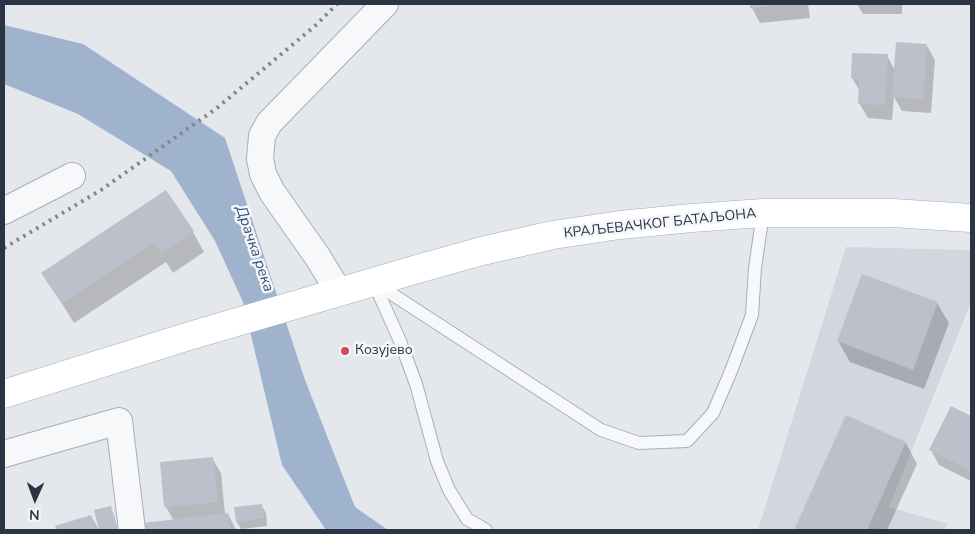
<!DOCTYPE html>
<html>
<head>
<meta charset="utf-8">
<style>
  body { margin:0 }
  #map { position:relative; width:975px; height:534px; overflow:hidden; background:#e4e7ec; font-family:"Nunito Sans",sans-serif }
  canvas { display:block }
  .frame { position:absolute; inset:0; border:5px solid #2b3445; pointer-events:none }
  .north { position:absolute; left:10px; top:474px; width:50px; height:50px; -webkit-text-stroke:4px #f4f6f9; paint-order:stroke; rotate:182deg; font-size:14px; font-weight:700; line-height:20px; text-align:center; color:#2b3445 }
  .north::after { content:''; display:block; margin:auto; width:18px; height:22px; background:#2b3445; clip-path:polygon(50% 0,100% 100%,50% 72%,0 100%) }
</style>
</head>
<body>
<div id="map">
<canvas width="975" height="534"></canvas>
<div class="frame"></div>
<div class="north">N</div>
</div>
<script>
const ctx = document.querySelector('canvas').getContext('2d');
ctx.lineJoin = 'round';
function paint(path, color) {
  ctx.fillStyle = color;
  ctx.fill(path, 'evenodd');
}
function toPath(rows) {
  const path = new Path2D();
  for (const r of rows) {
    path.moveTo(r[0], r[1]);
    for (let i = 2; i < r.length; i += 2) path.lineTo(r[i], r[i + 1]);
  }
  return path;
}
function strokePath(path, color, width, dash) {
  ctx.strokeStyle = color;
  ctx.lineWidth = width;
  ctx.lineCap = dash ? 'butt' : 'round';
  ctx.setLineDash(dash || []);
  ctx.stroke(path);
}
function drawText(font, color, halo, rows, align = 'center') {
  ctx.font = font + ' "Nunito Sans",sans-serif';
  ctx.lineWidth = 5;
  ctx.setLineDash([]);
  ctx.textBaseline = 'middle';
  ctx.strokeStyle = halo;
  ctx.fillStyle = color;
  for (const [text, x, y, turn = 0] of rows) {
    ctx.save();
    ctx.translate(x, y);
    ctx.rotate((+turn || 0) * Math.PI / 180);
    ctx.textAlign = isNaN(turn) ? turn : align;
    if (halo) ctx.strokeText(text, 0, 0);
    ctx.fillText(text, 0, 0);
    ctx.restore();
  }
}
const built = toPath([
  [846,247,971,250,971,302,889,507,948,524,944,530,758,530]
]);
const water = toPath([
  [4,25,83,44,225,138,305,380,355,507,388,530,326,530,282,465,243,302,215,241,171,171,78,114,4,84]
]);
const shadow = toPath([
  [751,4,808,4,810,18,760,23,752,8],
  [857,4,902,4,902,14,863,14],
  [927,46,935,60,931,113,902,111,894,97,892,120,868,118,859,103,860,91,852,78,887,56,895,70],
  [166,192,193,232,204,252,173,273,166,262,74,323,43,273],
  [862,275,937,303,949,323,924,389,850,362,838,341],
  [952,408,971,418,971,481,939,465,931,450],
  [847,417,906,443,917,464,887,530,795,530],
  [212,458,221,473,225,514,228,514,236,530,145,530,144,524,174,521,166,507,161,463],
  [261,505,266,513,267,526,241,529,237,522],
  [110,507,114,515,118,530,101,530,96,511],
  [91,516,99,530,58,530,57,527]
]);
const building = toPath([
  [750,4,783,4,783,5,750,8],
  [896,42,927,44,923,99,892,97],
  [852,53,888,54,885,105,858,104,859,79,851,78],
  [166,190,194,231,161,253,154,243,62,304,41,273],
  [862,274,938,302,913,370,837,341],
  [951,406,971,416,971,467,970,470,929,450],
  [846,415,906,442,867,530,794,530],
  [213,457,218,502,164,507,160,462],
  [262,504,264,518,236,522,234,507],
  [111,506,117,530,99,530,94,510],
  [228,513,230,530,144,530,143,523],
  [91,515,96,530,57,530,55,526]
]);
const service = toPath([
  [374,283,400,341,416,384,437,461,449,490,467,519,486,530],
  [375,283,601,430,639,443,687,441,713,413,731,371,752,315,755,268,763,213]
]);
const minor = toPath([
  [4,211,72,176],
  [339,292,317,256,272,192,263,174,260,159,262,136,269,123,385,4],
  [4,454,119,421,132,530]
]);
const primary = toPath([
  [4,394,186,337,421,268,482,251,553,235,620,225,692,218,763,213,893,213,971,218]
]);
const rail = toPath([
  [4,248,101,190,217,108,316,25,337,4]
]);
const markers = [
  [345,351,5,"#d1495b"]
];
const streetNames = [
  ["КРАЉЕВАЧКОГ БАТАЉОНА",660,224,-6]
];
const poiNames = [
  ["Козујево",355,351]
];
const waterNames = [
  ["Драчка река",254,249,71]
];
paint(built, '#d2d6de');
paint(water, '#9fb4cc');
paint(shadow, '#0003');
paint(building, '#bbc0ca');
strokePath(service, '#a9aeb7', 14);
strokePath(minor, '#a9aeb7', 28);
strokePath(primary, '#a3abb8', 29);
strokePath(service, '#f7f8fa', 12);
strokePath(minor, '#f7f8fa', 26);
strokePath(primary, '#fff', 28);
strokePath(rail, '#7d8696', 4, [2.5, 5]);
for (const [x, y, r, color] of markers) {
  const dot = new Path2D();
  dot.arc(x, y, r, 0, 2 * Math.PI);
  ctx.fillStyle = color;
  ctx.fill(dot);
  strokePath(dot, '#f4f6f9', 2);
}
drawText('14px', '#2b3445', '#f4f6f9', streetNames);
drawText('14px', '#2b3445', '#f4f6f9', poiNames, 'left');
drawText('italic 15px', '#34527a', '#f4f6f9', waterNames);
</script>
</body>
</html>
